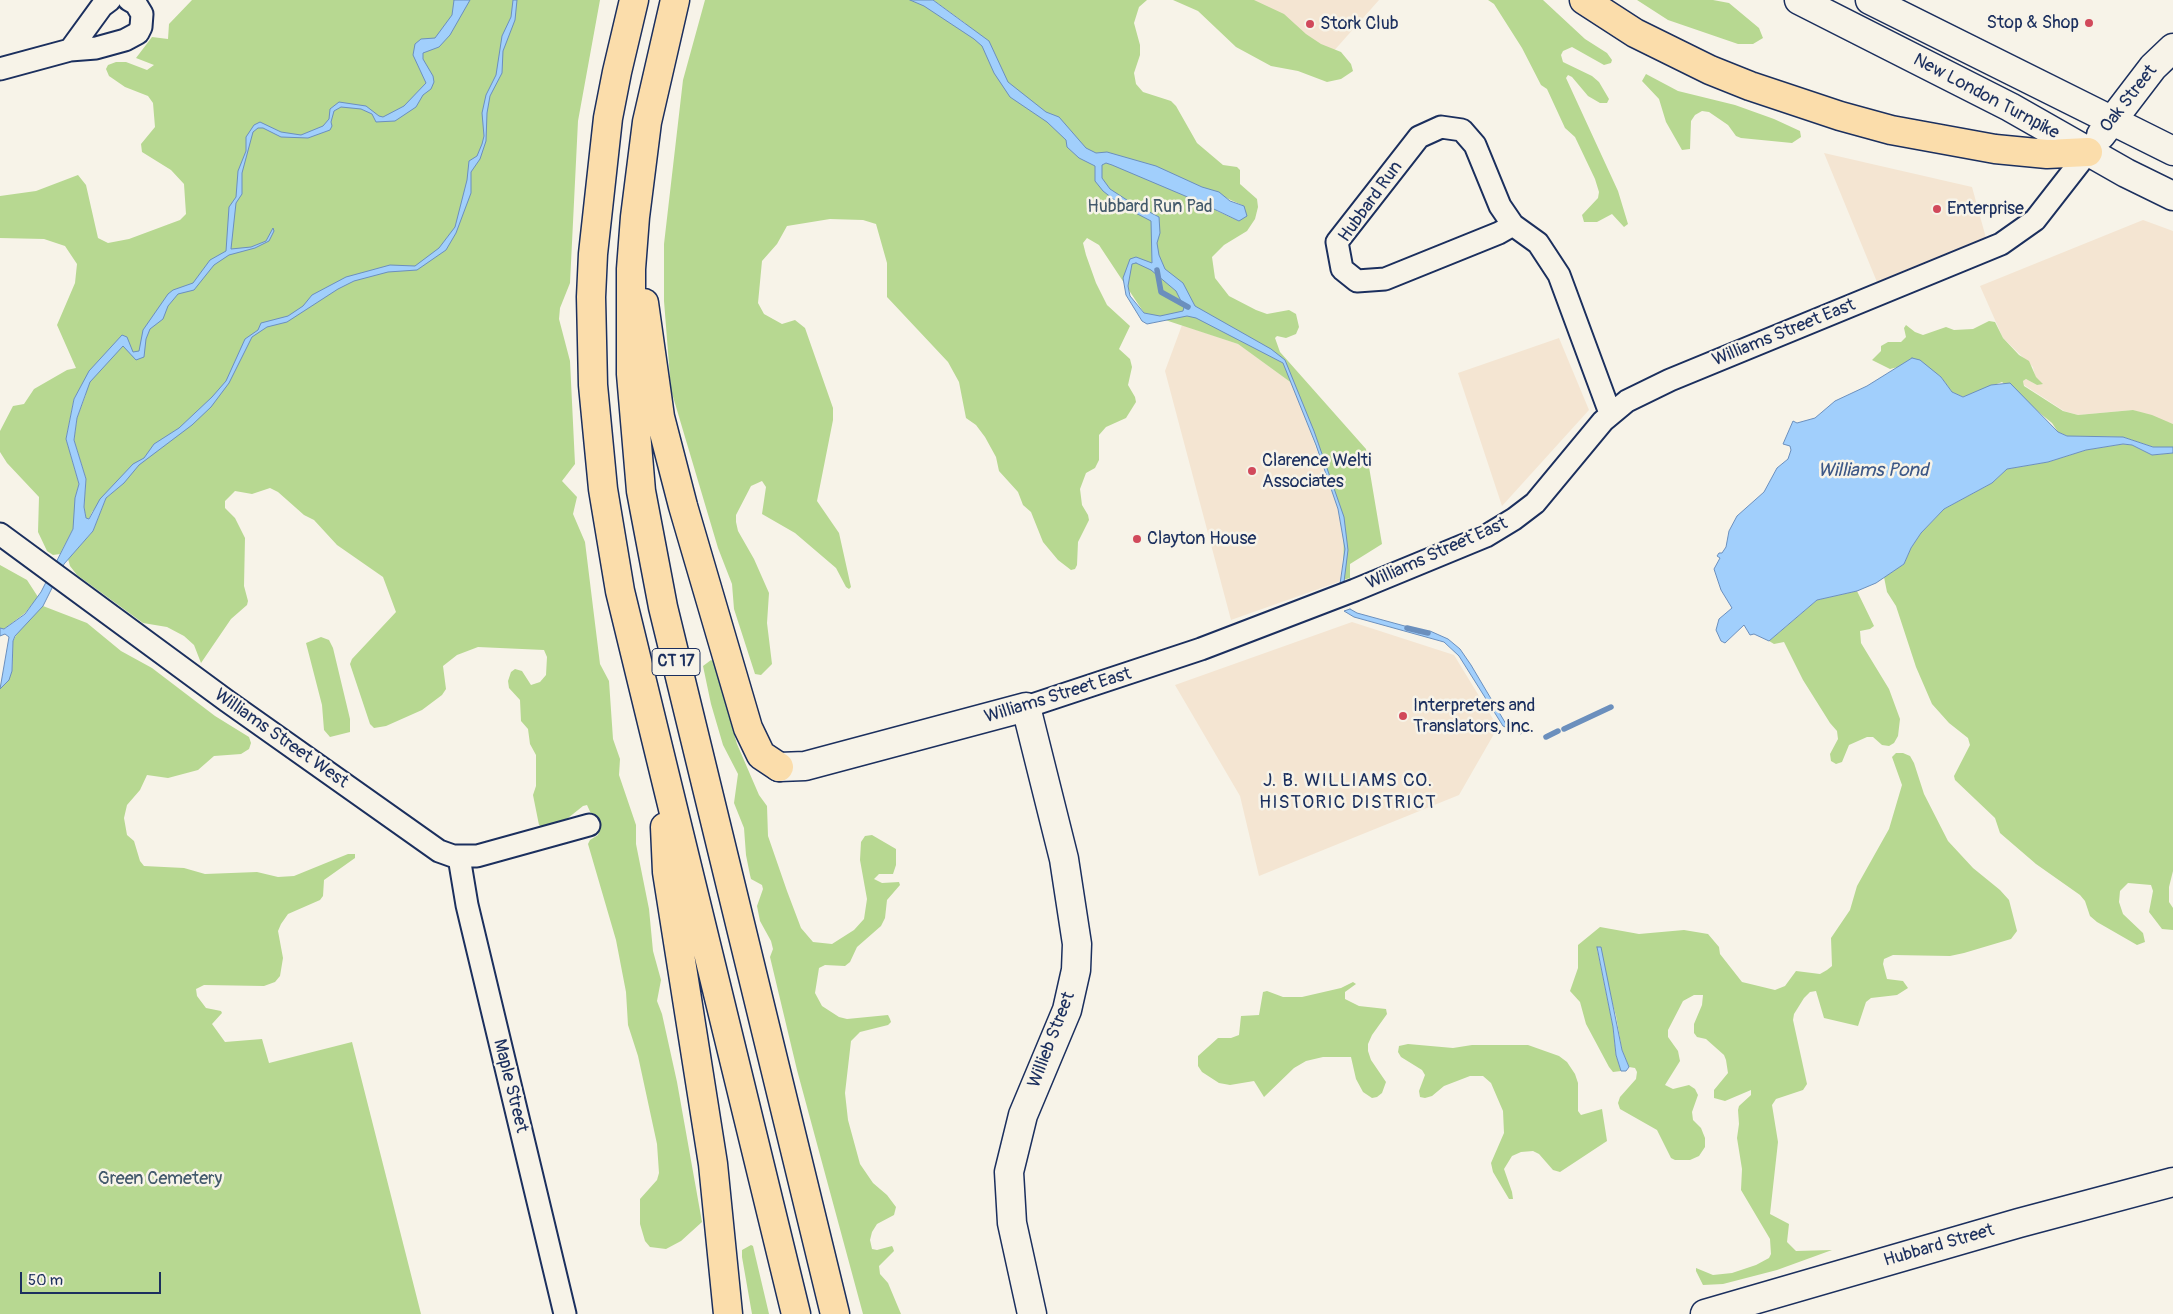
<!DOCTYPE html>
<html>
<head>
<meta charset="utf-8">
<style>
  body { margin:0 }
  #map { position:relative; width:2173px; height:1314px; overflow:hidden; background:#f7f3e8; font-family:Pangolin,sans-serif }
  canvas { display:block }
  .scale { position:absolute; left:20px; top:1272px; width:141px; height:22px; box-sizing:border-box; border:2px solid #1b2f5e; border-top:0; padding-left:6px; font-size:15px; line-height:18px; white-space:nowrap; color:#1b2f5e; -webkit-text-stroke:4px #f7f3e8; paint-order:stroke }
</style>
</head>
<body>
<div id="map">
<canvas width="2173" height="1314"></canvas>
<div class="scale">50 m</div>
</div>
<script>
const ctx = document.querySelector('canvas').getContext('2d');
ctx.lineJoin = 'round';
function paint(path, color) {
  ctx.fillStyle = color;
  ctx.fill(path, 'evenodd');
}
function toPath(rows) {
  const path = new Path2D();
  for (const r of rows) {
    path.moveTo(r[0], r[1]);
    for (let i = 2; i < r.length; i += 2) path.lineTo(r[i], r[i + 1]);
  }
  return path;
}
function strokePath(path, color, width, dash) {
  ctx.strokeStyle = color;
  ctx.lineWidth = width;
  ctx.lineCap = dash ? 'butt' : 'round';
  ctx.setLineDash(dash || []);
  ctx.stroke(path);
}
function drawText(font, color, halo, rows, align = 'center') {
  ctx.font = font + ' Pangolin,sans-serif';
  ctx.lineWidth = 5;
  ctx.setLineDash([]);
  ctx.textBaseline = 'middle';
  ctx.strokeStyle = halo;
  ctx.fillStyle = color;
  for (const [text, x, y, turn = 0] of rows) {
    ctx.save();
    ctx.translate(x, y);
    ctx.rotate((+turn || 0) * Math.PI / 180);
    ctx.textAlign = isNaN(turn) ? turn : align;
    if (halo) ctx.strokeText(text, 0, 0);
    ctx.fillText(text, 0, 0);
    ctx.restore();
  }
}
const built = toPath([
  [1224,0,1379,0,1324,62],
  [1824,153,1972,187,1986,238,1877,282],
  [2143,220,2173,231,2173,424,2133,410,2078,415,2064,411,2024,385,2023,381,2026,379,2037,385,2033,367,2003,338,1980,286],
  [1182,325,1238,344,1293,384,1338,509,1344,542,1341,581,1231,620,1165,371],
  [1559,338,1589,410,1502,506,1458,373],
  [1352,622,1454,655,1498,727,1459,795,1259,876,1240,796,1175,685]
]);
const green = toPath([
  [192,0,600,0,578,121,570,283,560,308,559,319,570,361,575,464,562,481,577,497,573,514,585,542,600,664,609,681,613,739,620,759,619,775,636,825,636,844,649,909,653,951,661,980,657,1001,662,1014,677,1082,702,1222,681,1241,666,1249,650,1247,645,1241,640,1224,640,1199,657,1180,659,1173,657,1144,638,1056,628,1025,626,992,616,940,588,844,590,840,598,835,599,831,587,805,583,806,568,818,550,827,544,828,539,825,533,795,536,786,536,755,530,744,528,729,521,721,520,700,509,688,508,681,511,672,515,669,522,671,531,685,540,682,546,675,547,657,544,650,478,647,457,655,443,666,446,689,442,695,422,710,386,726,374,728,370,724,350,664,352,659,396,612,383,577,337,545,314,520,304,515,278,492,270,488,252,494,235,491,225,501,225,508,235,518,245,538,244,586,248,601,247,605,231,619,201,663,194,645,184,636,167,627,143,623,77,575,70,566,68,559,93,531,106,498,122,484,120,479,92,512,89,519,86,518,84,507,86,479,74,440,77,418,86,394,82,385,74,399,66,439,79,484,75,498,75,518,73,529,60,554,53,555,47,551,38,532,39,497,7,463,0,452,0,431,13,406,24,404,34,389,67,370,76,368,57,325,75,283,77,264,65,246,44,239,0,238,0,196,36,191,78,175,86,185,98,238,108,243,129,239,180,220,186,214,184,184,171,170,142,152,141,144,155,127,153,103,148,96,125,87,109,76,106,69,108,65,116,62,126,62,147,70,154,65,136,58,152,37,168,39,169,24],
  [705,0,910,0,924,5,973,37,965,23,933,0,1147,0,1139,7,1134,23,1140,45,1140,55,1134,73,1136,84,1143,92,1171,101,1176,106,1197,143,1223,165,1237,167,1240,170,1240,184,1257,199,1258,207,1255,219,1247,231,1224,245,1212,257,1215,278,1229,296,1256,310,1267,314,1289,310,1296,314,1299,327,1296,334,1286,338,1277,336,1275,338,1280,352,1366,449,1382,544,1350,564,1350,578,1343,580,1344,520,1293,384,1238,344,1144,313,1099,245,1087,238,1083,243,1086,255,1096,283,1107,305,1130,326,1119,349,1130,359,1132,367,1128,385,1135,397,1136,402,1126,418,1106,427,1099,435,1099,460,1095,468,1086,473,1080,489,1082,505,1088,515,1089,520,1078,542,1077,565,1075,569,1071,570,1058,560,1043,542,1031,512,1023,505,1018,492,999,471,996,457,985,437,976,425,966,418,959,382,948,362,887,297,887,263,876,224,863,220,830,219,787,226,777,244,762,261,758,303,764,314,782,324,795,320,805,328,833,408,833,420,817,501,839,533,851,587,849,589,846,587,836,568,795,533,762,514,766,487,762,481,751,486,736,515,736,522,738,531,754,559,769,593,767,623,772,664,761,675,755,674,734,609,732,584,718,548,671,390,664,301,664,244,683,80],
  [1224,197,1244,206,1239,221,1217,211],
  [1173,0,1254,0,1284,14,1306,34,1321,44,1341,52,1351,64,1353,71,1341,79,1327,82,1298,71,1271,66,1236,47,1198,11],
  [1488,0,1543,0,1585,39,1607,53,1612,60,1611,63,1604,65,1572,47,1563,51,1561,55,1563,62,1592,76,1599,82,1609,99,1607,103,1600,103,1588,96,1572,77,1568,75,1566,78,1618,191,1628,224,1624,227,1612,214,1597,222,1584,222,1582,215,1598,198,1599,192,1595,179,1575,137,1565,128,1547,89,1541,85,1522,48,1494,4],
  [1637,0,1713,0,1729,3,1759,28,1763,38,1753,44,1738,44,1668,20],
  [1646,74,1678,91,1735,105,1774,119,1800,131,1801,137,1792,143,1741,138,1736,136,1728,125,1709,112,1702,111,1695,115,1691,121,1690,149,1682,150,1666,122,1659,99,1642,81],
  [1989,321,1995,322,2003,338,2019,355,2029,361,2036,377,2043,384,2037,385,2026,379,2023,381,2024,386,2063,411,2078,415,2133,410,2152,415,2173,424,2173,447,2153,447,2123,437,2067,436,2058,432,2052,423,2002,382,1963,397,1952,392,1941,377,1912,358,1902,366,1890,369,1872,360,1881,351,1881,346,1888,342,1901,342,1906,337,1904,328,1906,325,1915,332,1923,335,1946,327,1954,330,1973,329],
  [2123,444,2132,445,2152,455,2173,453,2173,871,2169,887,2169,902,2173,908,2173,930,2162,929,2149,912,2153,891,2151,885,2128,883,2120,891,2119,902,2123,914,2143,933,2145,942,2137,945,2097,922,2090,916,2085,901,2080,895,2036,864,2000,833,1995,818,1955,780,1954,776,1970,745,1968,738,1949,723,1932,704,1916,667,1896,606,1887,592,1884,577,1904,564,1911,548,1921,533,1944,509,1992,483,2007,469,2048,462,2086,450],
  [0,565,27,580,38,597,25,613,4,629,0,628],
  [1857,591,1874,626,1870,629,1860,631,1861,643,1889,689,1900,719,1898,736,1894,743,1889,746,1882,745,1873,737,1867,737,1849,745,1842,762,1836,764,1831,761,1830,754,1838,739,1837,731,1830,723,1803,680,1784,642,1774,644,1769,641,1817,600],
  [43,606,87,623,121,651,152,668,215,716,249,737,251,743,249,749,241,754,214,756,198,770,168,778,147,775,140,790,127,805,124,818,127,835,134,841,140,861,144,866,184,868,205,874,257,872,278,877,294,876,348,854,355,854,355,858,324,880,323,896,320,900,288,914,281,924,278,931,283,958,280,976,275,982,264,986,204,985,196,989,197,996,206,1008,221,1011,222,1013,212,1024,225,1042,262,1039,269,1063,352,1042,421,1314,0,1314,0,689,5,684,12,671,13,641,19,630],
  [321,637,329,640,333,648,350,719,350,732,330,737,324,730,322,705,306,643],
  [711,660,713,661,737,744,759,795,767,806,768,836,787,891,801,928,813,942,832,944,854,930,864,919,867,899,860,860,861,842,865,836,872,835,896,849,896,865,893,874,879,874,874,879,882,883,899,882,900,885,887,900,885,918,881,926,857,947,850,962,845,966,825,965,819,968,815,993,822,1006,839,1017,847,1019,888,1015,890,1019,891,1022,888,1025,860,1032,851,1041,845,1093,848,1120,860,1164,873,1183,887,1195,896,1207,894,1215,877,1224,872,1232,870,1240,872,1249,877,1250,892,1246,893,1248,894,1251,879,1266,880,1274,888,1283,901,1314,863,1314,797,1070,770,957,773,949,771,941,760,921,757,906,763,889,762,885,751,879,750,875,746,855,744,828,734,803,738,774,723,745,711,704,703,666],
  [1896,753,1903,753,1910,756,1914,763,1924,794,1948,841,1973,868,2000,890,2009,900,2017,931,2011,939,1964,953,1950,956,1893,955,1884,959,1883,964,1887,979,1903,981,1908,988,1897,995,1871,998,1866,1002,1858,1026,1824,1018,1816,991,1810,992,1804,998,1794,1014,1793,1020,1807,1084,1803,1090,1776,1099,1772,1105,1778,1142,1770,1214,1789,1224,1787,1242,1796,1251,1832,1250,1777,1270,1723,1284,1703,1285,1696,1271,1696,1268,1713,1275,1732,1273,1756,1265,1769,1258,1771,1254,1770,1239,1741,1190,1742,1169,1737,1138,1739,1124,1738,1110,1739,1106,1751,1095,1751,1090,1725,1101,1714,1098,1714,1090,1728,1073,1726,1060,1724,1055,1706,1039,1697,1037,1694,1033,1694,1024,1702,1005,1703,995,1694,995,1683,1001,1668,1030,1668,1037,1678,1051,1680,1061,1665,1085,1673,1089,1689,1085,1695,1089,1698,1095,1692,1112,1693,1120,1701,1128,1705,1138,1705,1147,1699,1156,1690,1160,1675,1160,1671,1158,1657,1130,1620,1109,1618,1103,1620,1097,1636,1079,1637,1072,1635,1068,1629,1067,1622,1050,1616,1016,1597,948,1613,1027,1616,1055,1621,1071,1613,1072,1609,1067,1586,1024,1580,1002,1570,991,1578,968,1578,945,1600,927,1639,934,1684,930,1708,934,1719,947,1720,954,1742,982,1775,990,1785,986,1796,971,1820,974,1827,970,1832,966,1831,938,1850,910,1857,886,1889,829,1902,785,1892,757],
  [1353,982,1356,984,1345,992,1345,999,1359,1006,1386,1009,1387,1014,1372,1035,1368,1044,1368,1051,1371,1060,1386,1082,1382,1093,1377,1097,1372,1098,1363,1092,1356,1079,1351,1057,1323,1057,1306,1061,1294,1068,1264,1097,1254,1081,1230,1085,1219,1083,1202,1072,1198,1066,1198,1056,1218,1038,1231,1038,1239,1035,1241,1016,1259,1015,1263,992,1267,991,1283,997,1302,997,1341,988],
  [1408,1044,1453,1048,1472,1045,1528,1045,1559,1056,1567,1062,1575,1074,1578,1083,1578,1111,1581,1115,1602,1109,1607,1141,1560,1172,1553,1170,1539,1154,1533,1151,1521,1152,1512,1156,1504,1169,1512,1192,1513,1199,1509,1199,1493,1172,1491,1163,1504,1133,1503,1111,1491,1083,1483,1076,1470,1076,1444,1086,1432,1096,1425,1098,1420,1097,1419,1091,1425,1075,1422,1070,1401,1057,1398,1052,1399,1046],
  [751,1245,753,1246,769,1314,752,1314,742,1257,742,1250]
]);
const water = toPath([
  [454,0,470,0,450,35,439,47,423,53,423,59,433,76,434,82,431,89,423,95,416,107,395,121,376,122,372,114,361,109,341,107,334,111,331,122,332,126,330,130,308,138,281,137,263,128,258,128,253,132,242,173,242,194,236,203,231,249,251,247,266,241,273,228,274,231,269,241,255,248,229,255,214,265,194,290,178,294,168,306,163,319,150,329,146,339,144,357,136,360,123,346,90,382,77,418,74,440,86,479,84,507,86,518,89,519,100,499,133,464,144,458,154,444,179,428,212,397,226,381,245,339,258,330,261,323,288,316,303,306,312,295,346,277,390,265,415,266,439,248,455,227,467,180,469,161,477,156,482,144,484,136,482,113,486,95,496,75,502,36,511,17,513,0,517,0,515,20,503,51,502,73,490,96,487,113,486,141,480,159,471,172,471,193,456,233,446,250,417,270,388,272,354,281,338,289,287,322,267,327,252,337,229,383,211,407,192,425,139,465,124,483,106,498,93,531,64,564,43,606,15,636,13,641,12,671,9,680,0,689,9,637,5,634,0,636,0,628,4,629,25,614,41,592,73,529,75,498,79,484,66,439,74,399,89,371,122,335,127,337,133,352,139,351,143,330,168,294,173,290,193,283,210,260,226,251,229,207,236,197,238,171,246,151,246,137,254,125,260,122,281,132,301,135,323,126,329,119,330,109,339,102,366,106,379,116,383,117,404,106,426,83,413,55,415,44,421,39,435,38,452,15,454,0],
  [910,0,933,0,989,41,1008,82,1046,112,1059,117,1086,148,1096,153,1107,152,1156,166,1202,187,1219,192,1230,201,1244,206,1247,216,1239,221,1197,201,1112,165,1106,163,1102,165,1102,178,1110,189,1130,202,1159,217,1160,233,1157,243,1159,255,1165,269,1183,283,1195,306,1271,349,1285,360,1314,431,1344,517,1348,550,1344,582,1340,584,1345,549,1338,509,1316,445,1283,363,1196,318,1187,316,1147,324,1142,321,1126,295,1123,278,1130,259,1136,257,1152,263,1151,221,1122,206,1103,191,1095,181,1095,166,1079,158,1067,147,1066,140,1047,122,1010,97,994,73,982,46,974,39,924,6,910,0],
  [1136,263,1151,270,1176,291,1184,307,1183,311,1160,316,1144,313,1130,296,1128,286,1132,264,1136,263],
  [1912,358,1920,360,1941,377,1952,392,1963,397,1991,385,2010,383,2058,432,2067,436,2123,437,2153,447,2173,447,2173,453,2152,455,2132,445,2123,444,2086,450,2048,462,2007,469,1992,483,1944,509,1921,533,1911,548,1904,564,1876,583,1857,591,1817,600,1769,641,1754,634,1750,635,1744,625,1725,643,1721,641,1716,630,1719,619,1732,608,1721,590,1714,569,1720,558,1717,556,1719,553,1722,553,1726,547,1729,531,1737,516,1764,492,1777,468,1788,459,1791,450,1790,446,1783,444,1793,421,1797,423,1815,418,1835,401,1867,386,1912,358],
  [1350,609,1357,613,1412,628,1418,633,1430,631,1448,639,1460,649,1471,665,1506,724,1522,731,1521,734,1503,726,1459,656,1444,642,1354,617,1344,611,1350,609],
  [1597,947,1601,947,1622,1050,1629,1067,1626,1071,1621,1071,1616,1055,1613,1027,1597,947]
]);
const stream = toPath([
  [1157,270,1161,292,1188,307],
  [1407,628,1428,633],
  [1564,729,1611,707],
  [1546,737,1558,731]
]);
const street = toPath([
  [110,0,102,6,70,50,96,48,125,40,138,33,141,27,142,14,136,4,129,0],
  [0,69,70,50],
  [1513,225,1500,206,1475,145,1462,130,1441,127,1419,137,1337,242,1342,269,1357,281,1385,279,1499,233,1513,225,1538,243,1559,275,1610,413],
  [0,534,227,701,439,851,453,856,477,856,589,825],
  [1026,707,1201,649,1355,590,1486,536,1514,519,1535,503,1603,421,1627,401,1670,380,2001,244,2035,220,2088,152],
  [459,857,467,905,565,1314]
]);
const secondary = toPath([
  [1799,0,2010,107,2126,173,2173,196],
  [1870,0,2173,151],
  [2101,135,2153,67,2173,48],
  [779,767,805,766,1026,707,1064,859,1077,944,1076,970,1067,1010,1023,1115,1009,1172,1012,1223,1032,1314],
  [1705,1314,2019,1223,2173,1182]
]);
const highway = toPath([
  [634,0,617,72,608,118,593,254,591,297,593,385,603,489,620,591,796,1314],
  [675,0,647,122,635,217,631,269,631,374,641,491,663,607,835,1314],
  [1584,0,1635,33,1710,70,1750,86,1840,116,1891,130,1995,149,2047,154,2088,152],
  [644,303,660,417,683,506,748,728,761,755,779,767],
  [665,827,667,872,713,1164,728,1314]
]);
const markers = [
  [2089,23,5,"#d1495b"],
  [1310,24,5,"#d1495b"],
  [1937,209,5,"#d1495b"],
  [1252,471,5,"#d1495b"],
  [1137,539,5,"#d1495b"],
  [1403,716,5,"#d1495b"]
];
const shields = [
  [676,662,48]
];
const shieldNames = [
  ["CT 17",676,662]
];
const poiNames = [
  ["Stop & Shop",2079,23,"right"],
  ["Stork Club",1320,24],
  ["Enterprise",1947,209],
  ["Clarence Welti",1262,461],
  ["Associates",1262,482],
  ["Clayton House",1147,539],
  ["Interpreters and",1413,706],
  ["Translators, Inc.",1413,727]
];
const streetNames = [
  ["New London Turnpike",1986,97,28],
  ["Oak Street",2129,99,-52],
  ["Hubbard Run",1371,202,-54],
  ["Williams Street East",1784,333,-22],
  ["Williams Street East",1437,554,-24],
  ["Williams Street East",1058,696,-17],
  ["Williams Street West",281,739,35],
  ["Willieb Street",1052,1040,-69],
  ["Maple Street",510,1086,76],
  ["Hubbard Street",1939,1246,-16]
];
const parkNames = [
  ["Hubbard Run Pad",1150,207],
  ["Green Cemetery",160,1179]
];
const waterNames = [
  ["Williams Pond",1873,471]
];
const neighbourhoodNames = [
  ["J. B. WILLIAMS CO.",1348,781],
  ["HISTORIC DISTRICT",1348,803]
];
paint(built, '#f4e5d2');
paint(green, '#b7d891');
paint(water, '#a1cffc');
strokePath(water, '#6b8fbd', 1);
strokePath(stream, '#6b8fbd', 5.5);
strokePath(street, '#1b2f5e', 25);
strokePath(secondary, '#1b2f5e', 31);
strokePath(highway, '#1b2f5e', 31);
strokePath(street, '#f7f3e8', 21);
strokePath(secondary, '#f7f3e8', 28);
strokePath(highway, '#fbddab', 28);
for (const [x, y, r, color] of markers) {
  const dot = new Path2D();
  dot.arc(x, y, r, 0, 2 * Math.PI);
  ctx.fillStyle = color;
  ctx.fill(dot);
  strokePath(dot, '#f7f3e8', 2);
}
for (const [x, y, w] of shields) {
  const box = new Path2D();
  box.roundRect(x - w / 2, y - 13.5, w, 27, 4);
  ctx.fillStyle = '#f7f3e8';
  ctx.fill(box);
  strokePath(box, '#1b2f5e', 1);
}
drawText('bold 16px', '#1b2f5e', null, shieldNames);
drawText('18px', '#1b2f5e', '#f7f3e8', poiNames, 'left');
drawText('18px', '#1b2f5e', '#f7f3e8', streetNames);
drawText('18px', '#42596b', '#f7f3e8', parkNames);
drawText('italic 19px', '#3c5786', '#f7f3e8', waterNames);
ctx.letterSpacing = '1px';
drawText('19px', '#1b2f5e', '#f7f3e8', neighbourhoodNames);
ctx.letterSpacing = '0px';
</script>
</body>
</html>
